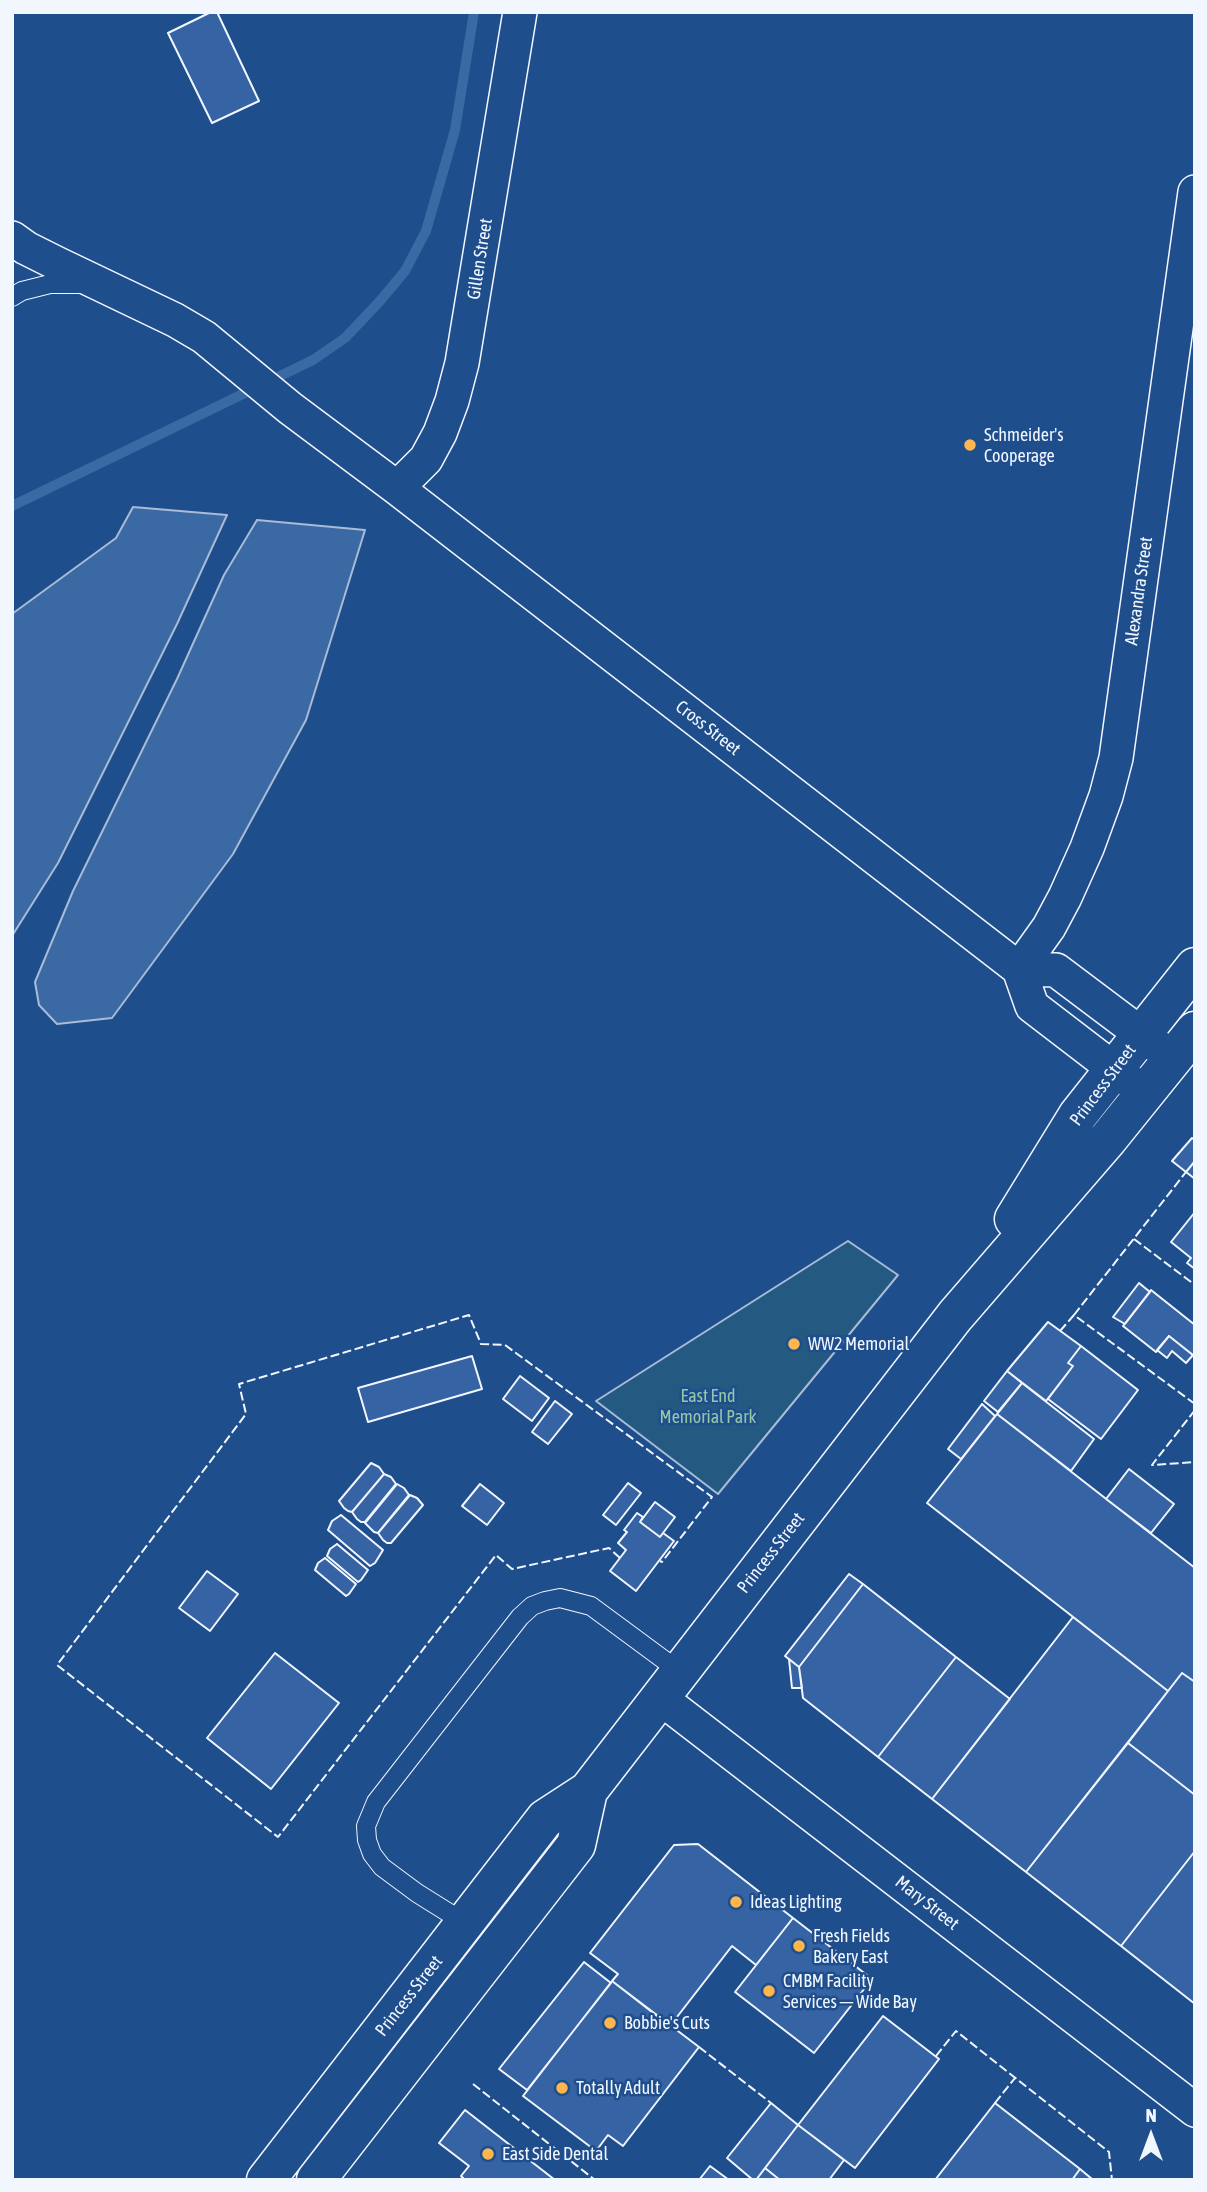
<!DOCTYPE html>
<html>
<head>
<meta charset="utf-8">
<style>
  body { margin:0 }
  #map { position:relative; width:1207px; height:2192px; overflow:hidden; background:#1f4e8c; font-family:"Asap Condensed",sans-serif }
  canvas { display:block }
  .frame { position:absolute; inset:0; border:14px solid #f2f6ff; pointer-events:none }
  .north { position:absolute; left:1116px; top:2101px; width:70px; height:70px; -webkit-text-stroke:5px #1f4e8c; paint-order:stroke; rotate:0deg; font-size:19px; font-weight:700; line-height:28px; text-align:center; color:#f2f6ff }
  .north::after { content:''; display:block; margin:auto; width:24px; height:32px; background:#f2f6ff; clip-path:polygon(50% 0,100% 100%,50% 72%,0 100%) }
</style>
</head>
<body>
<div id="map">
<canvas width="1207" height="2192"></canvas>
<div class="frame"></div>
<div class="north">N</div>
</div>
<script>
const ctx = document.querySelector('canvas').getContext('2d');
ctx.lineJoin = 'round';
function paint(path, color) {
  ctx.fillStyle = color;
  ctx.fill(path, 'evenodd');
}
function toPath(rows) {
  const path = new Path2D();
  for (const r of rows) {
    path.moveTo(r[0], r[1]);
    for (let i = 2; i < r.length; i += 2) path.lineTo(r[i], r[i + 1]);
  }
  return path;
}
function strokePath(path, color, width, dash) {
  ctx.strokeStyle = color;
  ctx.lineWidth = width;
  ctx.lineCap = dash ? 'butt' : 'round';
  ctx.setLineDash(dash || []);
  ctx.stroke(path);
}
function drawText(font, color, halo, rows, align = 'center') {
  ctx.font = font + ' "Asap Condensed",sans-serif';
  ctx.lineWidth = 5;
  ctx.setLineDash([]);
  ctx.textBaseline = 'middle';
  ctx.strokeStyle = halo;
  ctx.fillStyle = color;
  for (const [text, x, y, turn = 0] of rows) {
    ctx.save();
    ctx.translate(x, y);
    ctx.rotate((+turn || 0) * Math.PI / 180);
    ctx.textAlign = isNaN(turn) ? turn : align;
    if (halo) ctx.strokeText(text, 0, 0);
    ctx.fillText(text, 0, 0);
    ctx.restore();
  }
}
const green = toPath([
  [848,1241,898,1275,718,1494,596,1401,848,1241]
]);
const water = toPath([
  [133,507,227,515,177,624,58,863,12,936,12,614,116,538,133,507],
  [257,520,365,530,306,720,233,854,112,1018,57,1024,39,1005,35,982,73,891,177,679,224,575,257,520]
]);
const stream = toPath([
  [12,506,313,360,345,338,380,301,405,271,426,231,455,130,474,12]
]);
const building = toPath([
  [211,12,217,12,259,101,212,123,168,33,211,12],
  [1192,1138,1195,1140,1195,1161,1186,1172,1172,1161,1192,1138],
  [1195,1161,1195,1179,1186,1172,1195,1161],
  [1195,1212,1195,1269,1187,1263,1191,1258,1171,1242,1195,1212],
  [1139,1283,1150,1292,1125,1324,1113,1317,1139,1283],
  [1151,1290,1195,1325,1194,1356,1169,1336,1156,1352,1123,1326,1151,1290],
  [1048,1322,1081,1346,1068,1363,1073,1366,1046,1401,1007,1371,1048,1322],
  [1169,1336,1193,1355,1186,1363,1172,1351,1167,1358,1157,1350,1169,1336],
  [1081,1346,1138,1390,1101,1439,1048,1399,1073,1366,1068,1363,1081,1346],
  [472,1356,482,1389,368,1422,358,1388,472,1356],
  [1007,1371,1022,1383,998,1412,984,1401,1007,1371],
  [520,1376,549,1398,532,1421,503,1399,520,1376],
  [1022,1383,1094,1439,1071,1471,997,1414,1022,1383],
  [555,1401,572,1414,548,1444,532,1432,555,1401],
  [982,1404,995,1416,961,1459,948,1449,982,1404],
  [997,1414,1195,1568,1195,1682,1182,1673,1168,1691,927,1503,997,1414],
  [371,1463,379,1467,384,1474,352,1512,348,1511,344,1508,339,1501,371,1463],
  [1129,1469,1174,1504,1151,1533,1106,1499,1129,1469],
  [384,1474,391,1477,396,1484,365,1522,361,1522,357,1519,352,1512,384,1474],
  [628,1483,641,1493,616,1525,603,1515,628,1483],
  [397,1484,404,1488,409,1495,378,1533,374,1532,365,1523,397,1484],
  [480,1484,504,1503,487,1525,462,1506,480,1484],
  [410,1495,417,1498,423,1505,391,1543,387,1543,383,1540,378,1533,410,1495],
  [655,1502,675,1517,660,1537,640,1522,655,1502],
  [637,1513,643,1517,640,1522,660,1537,663,1533,674,1541,636,1591,610,1571,626,1550,618,1543,627,1532,624,1530,637,1513],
  [341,1515,383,1550,375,1563,370,1566,328,1530,332,1521,341,1515],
  [337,1544,368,1570,361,1580,358,1582,327,1556,330,1549,337,1544],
  [325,1558,356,1584,349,1594,346,1596,315,1570,318,1563,325,1558],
  [207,1571,238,1594,210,1631,179,1608,207,1571],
  [849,1574,863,1584,799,1667,785,1656,849,1574],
  [863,1584,956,1657,878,1757,803,1698,799,1667,863,1584],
  [1073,1617,1168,1691,1026,1872,932,1799,1073,1617],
  [275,1653,339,1703,271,1789,207,1738,275,1653],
  [956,1657,1010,1699,932,1799,878,1757,956,1657],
  [789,1659,799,1667,802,1688,792,1688,789,1659],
  [1182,1673,1195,1682,1195,1795,1128,1743,1182,1673],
  [1128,1743,1195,1795,1195,1851,1121,1946,1026,1872,1128,1743],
  [698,1844,793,1918,756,1965,732,1946,670,2026,612,1981,618,1974,590,1953,674,1845,698,1844],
  [1195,1851,1195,2004,1121,1946,1195,1851],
  [793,1918,872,1979,814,2053,735,1992,793,1918],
  [584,1962,611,1983,527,2090,499,2069,584,1962],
  [612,1981,699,2047,623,2146,608,2135,596,2151,523,2096,612,1981],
  [883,2016,939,2059,855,2168,798,2125,883,2016],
  [771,2103,798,2125,756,2180,753,2180,727,2158,771,2103],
  [995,2103,1080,2169,1072,2180,935,2180,995,2103],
  [465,2110,555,2180,465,2180,461,2176,469,2166,439,2143,465,2110],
  [798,2125,844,2160,829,2180,780,2180,765,2168,798,2125],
  [710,2166,729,2180,699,2180,710,2166],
  [765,2168,780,2180,756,2180,765,2168],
  [1080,2169,1092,2179,1092,2180,1072,2180,1080,2169]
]);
const service = toPath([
  [12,297,22,291,50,284,83,284],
  [465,1923,417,1893,382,1867,372,1854,367,1840,366,1826,376,1802,520,1617,532,1606,545,1601,560,1598,591,1606,679,1671]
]);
const minor = toPath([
  [12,238,26,248,58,264,175,320,204,337,290,408,397,488,1019,969,1049,927,1065,897,1087,848,1106,796,1116,758,1195,192],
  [397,488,426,459,440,433,452,401,462,363,520,12],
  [1135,1085,1032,1006,1019,969,1056,970,1161,1049],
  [659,1697,1195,2110]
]);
const secondary = toPath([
  [1014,1219,1078,1115,1195,967],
  [266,2180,545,1819,588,1791,955,1316,1108,1139,1195,1031],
  [316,2180,576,1845,588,1791]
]);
const fence = toPath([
  [1134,1239,1195,1285],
  [1074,1315,1186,1172],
  [1060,1331,1074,1315,1195,1404],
  [1195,1410,1152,1465,1195,1462],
  [620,1558,609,1548,512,1569,496,1555,278,1837,57,1665,246,1414,239,1384,469,1315,481,1344,505,1345,712,1497,662,1562,660,1561],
  [699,2047,771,2103],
  [936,2056,956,2031,1109,2152,1112,2180],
  [473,2084,595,2180],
  [995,2103,1015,2078]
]);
const markers = [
  [970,445,7,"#ffb74d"],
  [794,1344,7,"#ffb74d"],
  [736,1902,7,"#ffb74d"],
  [799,1946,7,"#ffb74d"],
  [769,1991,7,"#ffb74d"],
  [610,2023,7,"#ffb74d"],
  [562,2088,7,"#ffb74d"],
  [488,2154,7,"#ffb74d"]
];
const streetNames = [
  ["Gillen Street",480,259,-81],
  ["Alexandra Street",1139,591,-82],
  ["Cross Street",708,728,38],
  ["Princess Street",1103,1085,-53],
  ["Princess Street",771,1553,-52],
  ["Mary Street",927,1903,38],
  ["Princess Street",409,1996,-52]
];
const poiNames = [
  ["Schmeider's",984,435],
  ["Cooperage",984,456],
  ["WW2 Memorial",808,1344],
  ["Ideas Lighting",750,1902],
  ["Fresh Fields",813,1936],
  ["Bakery East",813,1957],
  ["CMBM Facility",783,1981],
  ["Services — Wide Bay",783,2002],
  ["Bobbie's Cuts",624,2023],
  ["Totally Adult",576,2088],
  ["East Side Dental",502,2154]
];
const parkNames = [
  ["East End",708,1396],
  ["Memorial Park",708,1417]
];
paint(green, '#245a82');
strokePath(green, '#a8bbd7', 2);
paint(water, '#3b69a3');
strokePath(water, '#a8bbd7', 2);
strokePath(stream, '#3b69a3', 10);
paint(building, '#3563a3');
strokePath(building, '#f2f6ff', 2);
strokePath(service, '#f2f6ff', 20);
strokePath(minor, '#f2f6ff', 36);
strokePath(secondary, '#f2f6ff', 41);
strokePath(service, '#1f4e8c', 18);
strokePath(minor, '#1f4e8c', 33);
strokePath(secondary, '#1f4e8c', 38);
strokePath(fence, '#f2f6ff', 2, [9, 3.5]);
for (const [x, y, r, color] of markers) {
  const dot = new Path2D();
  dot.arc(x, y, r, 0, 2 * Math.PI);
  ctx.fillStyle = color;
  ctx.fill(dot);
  strokePath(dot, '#1f4e8c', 2.5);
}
drawText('18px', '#f2f6ff', '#1f4e8c', streetNames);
drawText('18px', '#f2f6ff', '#1f4e8c', poiNames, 'left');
drawText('18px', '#97c8a6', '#1f4e8c', parkNames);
</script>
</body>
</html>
